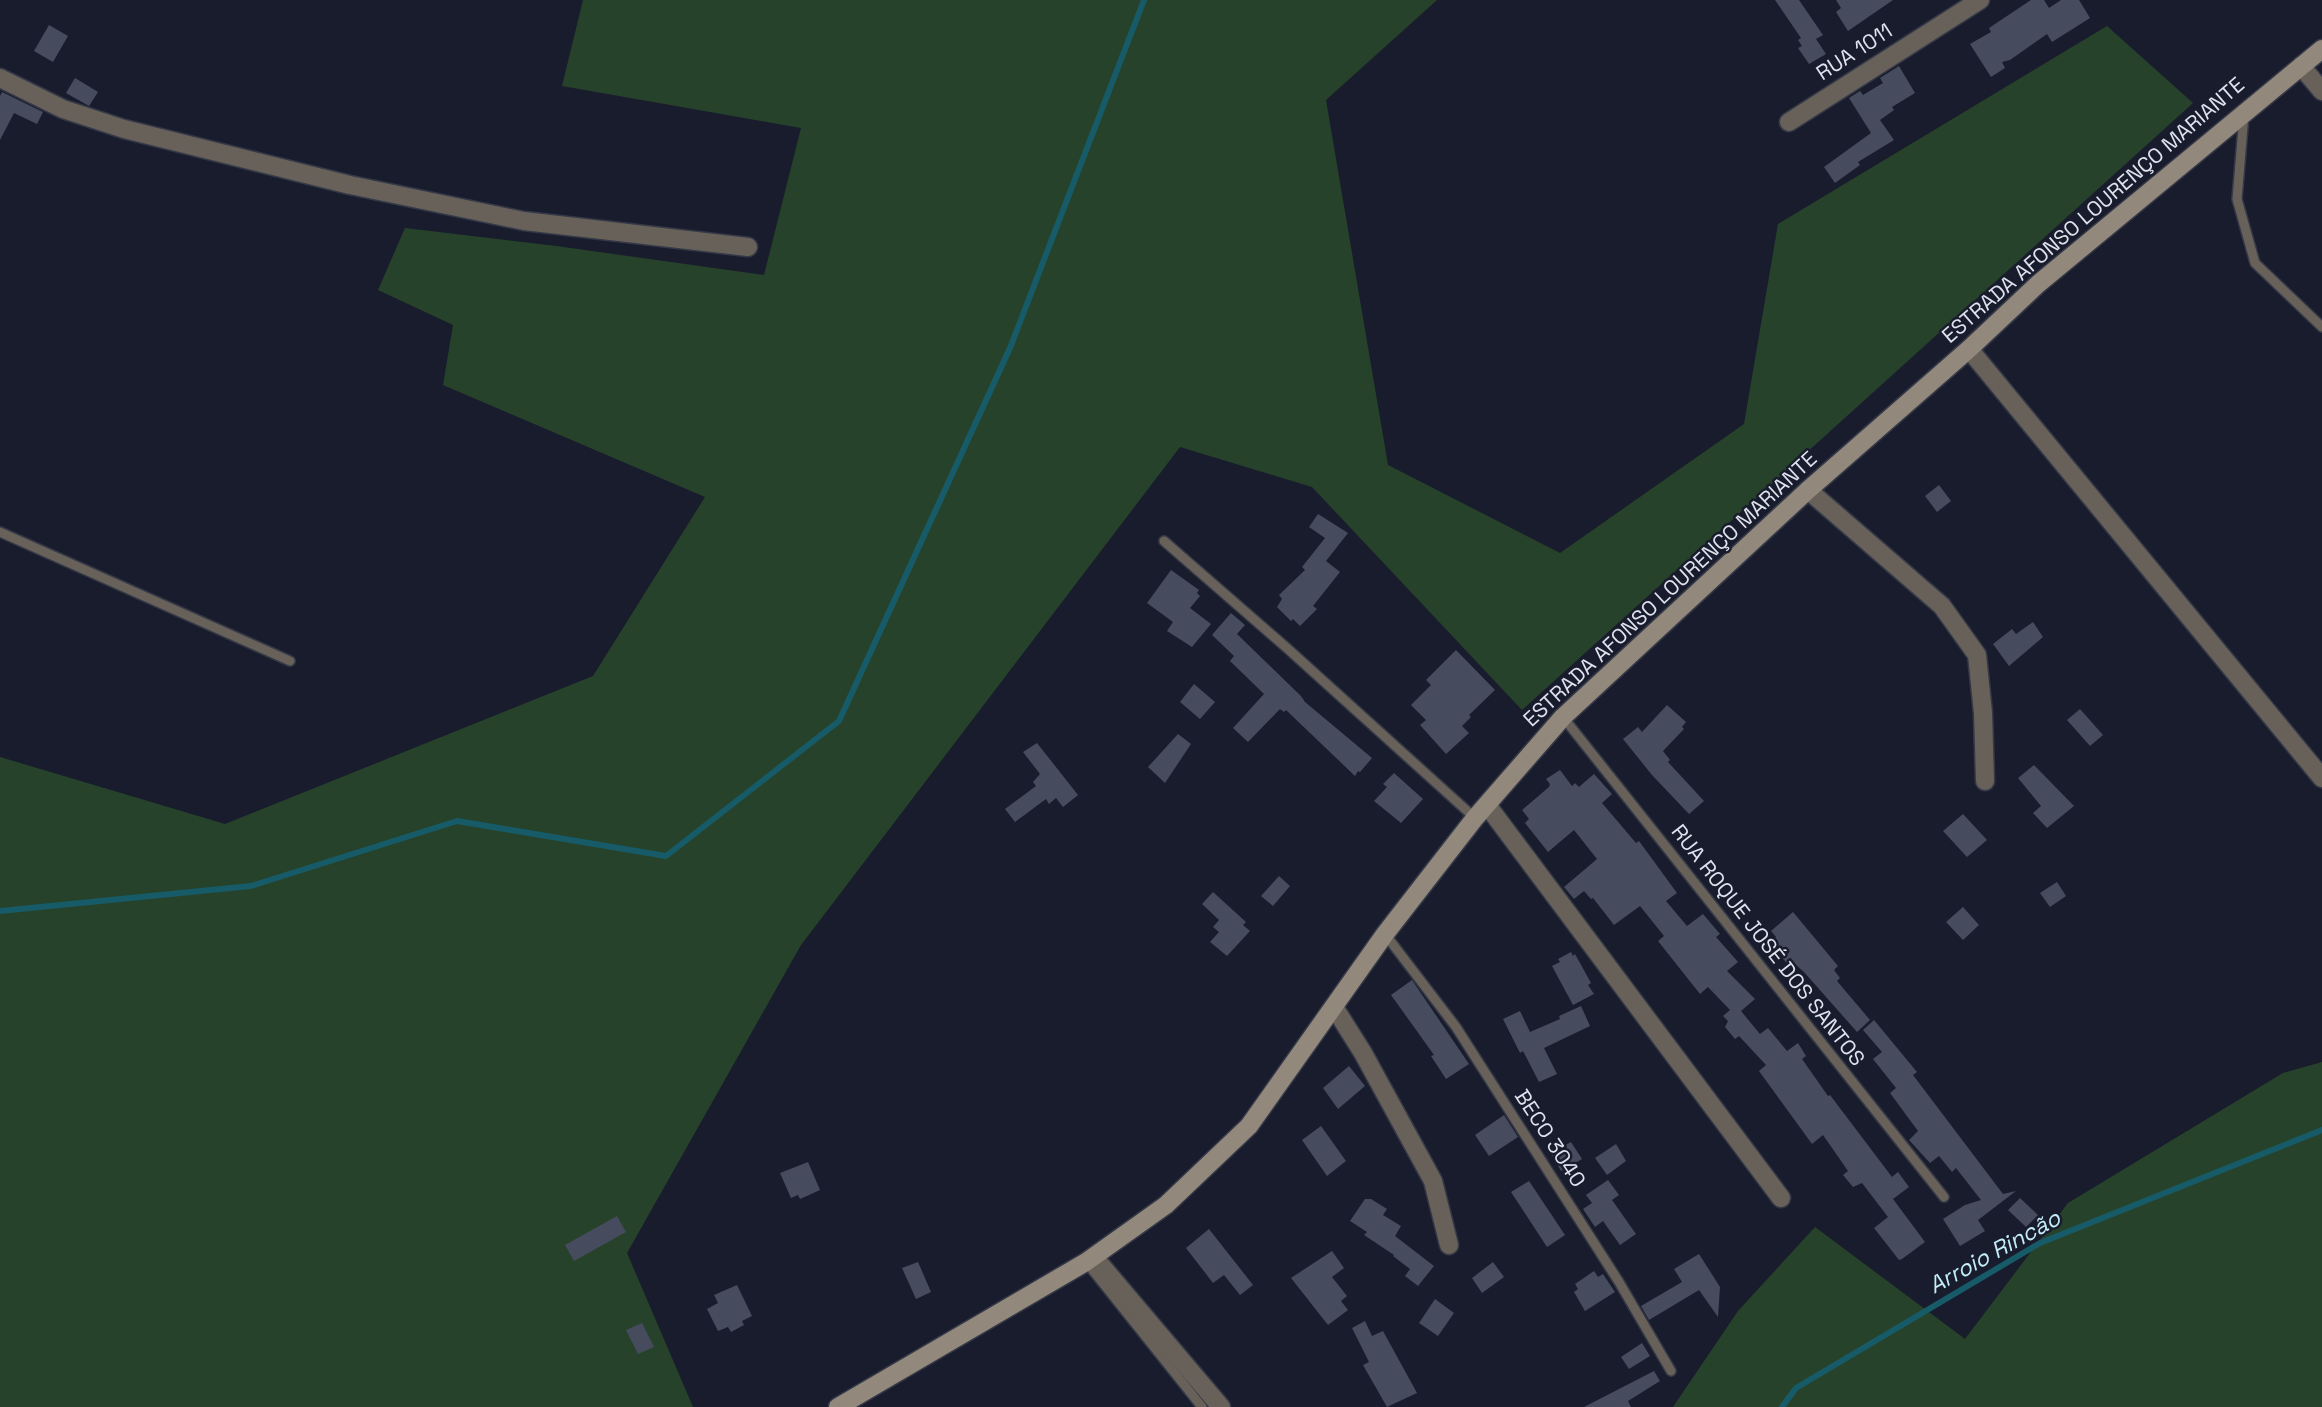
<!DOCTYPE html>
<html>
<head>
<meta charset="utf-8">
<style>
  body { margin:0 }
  canvas { display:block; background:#181c2c }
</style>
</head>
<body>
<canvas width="2322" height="1407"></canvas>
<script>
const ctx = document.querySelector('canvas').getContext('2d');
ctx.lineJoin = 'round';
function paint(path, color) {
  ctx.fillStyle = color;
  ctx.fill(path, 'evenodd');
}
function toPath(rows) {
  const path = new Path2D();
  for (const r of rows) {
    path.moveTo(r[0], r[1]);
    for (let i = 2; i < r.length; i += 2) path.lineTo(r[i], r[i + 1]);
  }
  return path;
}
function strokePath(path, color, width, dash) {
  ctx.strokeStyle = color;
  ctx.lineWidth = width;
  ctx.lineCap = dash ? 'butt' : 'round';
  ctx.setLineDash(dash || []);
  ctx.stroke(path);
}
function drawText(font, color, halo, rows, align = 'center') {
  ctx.font = font + ' "Space Grotesk",sans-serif';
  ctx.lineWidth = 5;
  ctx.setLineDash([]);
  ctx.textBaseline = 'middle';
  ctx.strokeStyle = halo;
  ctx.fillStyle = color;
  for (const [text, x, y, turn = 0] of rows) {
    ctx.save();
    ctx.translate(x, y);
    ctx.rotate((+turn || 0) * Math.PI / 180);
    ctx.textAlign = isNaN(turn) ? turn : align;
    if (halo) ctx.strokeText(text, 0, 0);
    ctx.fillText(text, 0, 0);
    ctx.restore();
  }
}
const green = toPath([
  [583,0,1437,0,1326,100,1388,465,1560,553,1744,424,1778,224,2107,26,2193,103,1522,710,1312,487,1180,447,801,945,627,1253,693,1407,0,1407,0,757,225,824,593,676,705,497,443,385,453,325,378,290,405,228,556,246,764,275,801,128,562,86],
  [2322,1062,2322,1407,1673,1407,1738,1311,1815,1227,1965,1339,2068,1203,2283,1073]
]);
const stream = toPath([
  [0,911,251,886,457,821,666,856,839,721,1010,348,1144,0],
  [1782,1407,1796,1388,2040,1243,2322,1130]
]);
const building = toPath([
  [1775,0,1799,0,1823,35,1816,39,1826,54,1809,64,1798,48,1802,46,1798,40,1801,38],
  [1836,0,1893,0,1848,31,1836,12,1841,8],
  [2031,0,2044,0,2049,8,2061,0,2079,0,2090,18,2052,42,2047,34,2010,60,2002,62,2005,68,1991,77,1970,44,1991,32,1989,28],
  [49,25,68,36,53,62,34,51],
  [1899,66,1915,93,1892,107,1894,110,1880,120,1894,140,1858,162,1860,165,1835,183,1824,167,1871,133,1849,98,1860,91,1863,95,1883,83,1880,78],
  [75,78,98,92,89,106,66,93],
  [2,92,43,112,37,124,14,113,0,140,0,96],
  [1939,485,1951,501,1937,512,1925,496],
  [1318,514,1348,533,1326,561,1340,572,1313,606,1317,609,1300,626,1293,619,1291,621,1277,607,1282,599,1279,595,1305,570,1302,567,1325,538,1309,527],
  [1171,570,1199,590,1197,593,1200,596,1190,608,1211,624,1192,647,1167,631,1173,622,1147,603],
  [1231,613,1245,625,1237,634,1301,696,1305,702,1372,758,1360,772,1358,771,1355,776,1286,710,1284,712,1280,709,1248,742,1233,728,1264,694,1230,661,1234,656,1212,635],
  [2033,622,2043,637,2009,666,1993,644,2012,629,2016,634],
  [1456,650,1495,690,1469,715,1471,717,1462,726,1469,733,1446,754,1420,725,1426,720,1411,705,1431,685,1426,680],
  [1194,684,1215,702,1200,719,1180,702],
  [1667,705,1686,722,1682,727,1684,729,1663,751,1670,760,1668,762,1704,801,1689,814,1652,775,1623,739,1638,727,1642,732],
  [2080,709,2103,735,2090,746,2067,720],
  [1178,734,1191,744,1165,783,1148,767],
  [1037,743,1078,795,1063,807,1056,798,1049,804,1046,799,1015,822,1005,809,1036,786,1033,782,1040,774,1023,752],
  [2034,765,2074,806,2047,828,2033,813,2041,806,2018,778],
  [1560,770,1572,786,1575,783,1579,787,1594,774,1612,794,1602,803,1636,843,1639,841,1677,893,1666,901,1687,926,1703,914,1720,934,1716,937,1738,962,1727,971,1755,999,1741,1011,1760,1034,1768,1028,1787,1051,1798,1043,1806,1056,1802,1059,1828,1096,1830,1095,1892,1177,1898,1172,1909,1187,1893,1199,1925,1242,1902,1259,1899,1260,1874,1228,1888,1217,1862,1183,1853,1187,1843,1175,1848,1171,1823,1135,1812,1144,1759,1071,1766,1065,1739,1036,1735,1039,1725,1027,1728,1021,1723,1016,1730,1010,1708,987,1700,994,1658,941,1664,936,1640,906,1614,925,1593,898,1591,899,1584,891,1574,899,1564,887,1597,859,1574,830,1548,852,1525,823,1529,819,1522,810,1549,787,1550,784,1546,779],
  [1394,773,1423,799,1401,823,1374,801,1387,787,1383,784],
  [1963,814,1987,840,1967,857,1943,831],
  [1279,876,1290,886,1273,906,1261,896],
  [2057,882,2066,896,2050,907,2040,893],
  [1213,892,1246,922,1243,925,1250,931,1227,956,1210,942,1219,932,1213,927,1219,920,1202,904],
  [1963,907,1979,925,1963,940,1946,922],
  [1793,912,1838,966,1834,970,1840,978,1837,981,1870,1020,1857,1032,1804,972,1796,965,1792,969,1769,943,1776,937,1771,931],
  [1571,952,1573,956,1575,954,1591,983,1588,985,1594,994,1573,1005,1552,966,1560,962,1558,959],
  [1412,980,1469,1064,1446,1079,1431,1056,1434,1055,1391,995],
  [1581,1006,1590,1026,1544,1048,1557,1074,1539,1082,1523,1051,1520,1053,1503,1019,1520,1011,1530,1032,1560,1019,1559,1016],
  [1874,1020,1917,1072,1913,1075,2003,1194,2016,1191,1978,1220,1985,1231,1960,1246,1943,1219,1965,1205,1981,1200,1956,1168,1952,1172,1939,1156,1930,1163,1909,1140,1918,1131,1890,1093,1896,1088,1873,1059,1882,1052,1863,1030],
  [1349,1066,1365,1086,1338,1109,1323,1088],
  [1504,1115,1518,1137,1489,1156,1475,1135],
  [1321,1126,1346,1161,1327,1176,1302,1140],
  [1571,1142,1582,1159,1561,1171,1551,1153],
  [1616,1144,1626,1161,1607,1175,1595,1158],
  [808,1162,820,1190,800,1199,798,1195,791,1198,780,1173],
  [1608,1180,1619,1195,1612,1200,1636,1234,1620,1245,1603,1221,1595,1227,1583,1209,1592,1203,1586,1195],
  [1529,1181,1565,1235,1547,1247,1511,1192],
  [2020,1198,2038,1215,2026,1227,2008,1210],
  [1365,1199,1371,1199,1387,1209,1383,1215,1401,1226,1395,1236,1434,1266,1418,1286,1405,1276,1410,1269,1393,1256,1394,1255,1364,1235,1367,1232,1350,1221],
  [617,1216,626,1232,574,1261,565,1245],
  [1209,1229,1253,1285,1240,1295,1224,1275,1213,1283,1186,1248],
  [1332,1251,1344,1268,1332,1277,1347,1296,1341,1301,1348,1310,1328,1325,1291,1278],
  [1699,1254,1720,1287,1718,1317,1699,1290,1649,1320,1641,1306,1682,1282,1674,1269],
  [918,1262,931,1292,916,1299,902,1268],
  [1493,1262,1504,1277,1482,1293,1472,1278],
  [1594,1271,1598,1277,1603,1274,1615,1292,1585,1311,1574,1292,1578,1289,1575,1284],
  [737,1285,752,1316,742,1321,744,1325,731,1332,728,1327,718,1331,707,1309,718,1303,714,1295],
  [1435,1299,1454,1313,1438,1336,1419,1323],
  [1365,1321,1372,1336,1383,1331,1417,1393,1387,1407,1363,1365,1369,1362,1352,1328],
  [642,1323,654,1347,638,1354,626,1330],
  [1642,1343,1650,1356,1629,1369,1621,1357],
  [1654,1371,1660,1381,1628,1401,1631,1407,1584,1407]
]);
const lane = toPath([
  [2244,115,2237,199,2255,263,2322,327],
  [0,532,290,661],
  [1164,541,1288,649,1475,818],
  [1563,717,1944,1197],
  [1385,934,1456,1027,1619,1282,1671,1371],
  [1086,1262,1202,1407]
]);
const street = toPath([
  [2301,66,2322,91],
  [0,78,63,109,124,129,350,185,524,221,748,247],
  [1789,122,1980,0],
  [1969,349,2322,778],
  [1808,490,1942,606,1977,655,1983,713,1985,781],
  [1487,805,1781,1198],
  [1334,1007,1363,1053,1433,1181,1449,1245],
  [1094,1257,1221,1407]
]);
const secondary = toPath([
  [838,1407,1086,1262,1166,1205,1249,1126,1385,934,1475,818,1563,717,1808,490,1969,349,2038,284,2322,49]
]);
const streetNames = [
  ["RUA 1011",1855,53,-33],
  ["ESTRADA AFONSO LOURENÇO MARIANTE",2094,211,-41],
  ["ESTRADA AFONSO LOURENÇO MARIANTE",1671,590,-43],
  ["RUA ROQUE JOSÉ DOS SANTOS",1767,946,52],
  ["BECO 3040",1549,1139,57]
];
const waterNames = [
  ["Arroio Rincão",1995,1253,-29]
];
paint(green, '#27422a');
strokePath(stream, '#175b68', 6);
paint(building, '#464b5e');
strokePath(lane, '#343847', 12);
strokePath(street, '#343847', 21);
strokePath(secondary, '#343847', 21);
strokePath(lane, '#676159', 9);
strokePath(street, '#676159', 18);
strokePath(secondary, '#92887c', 18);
drawText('21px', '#e0e3ef', '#181c2c', streetNames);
drawText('italic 23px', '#c3edf7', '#181c2c', waterNames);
</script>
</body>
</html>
